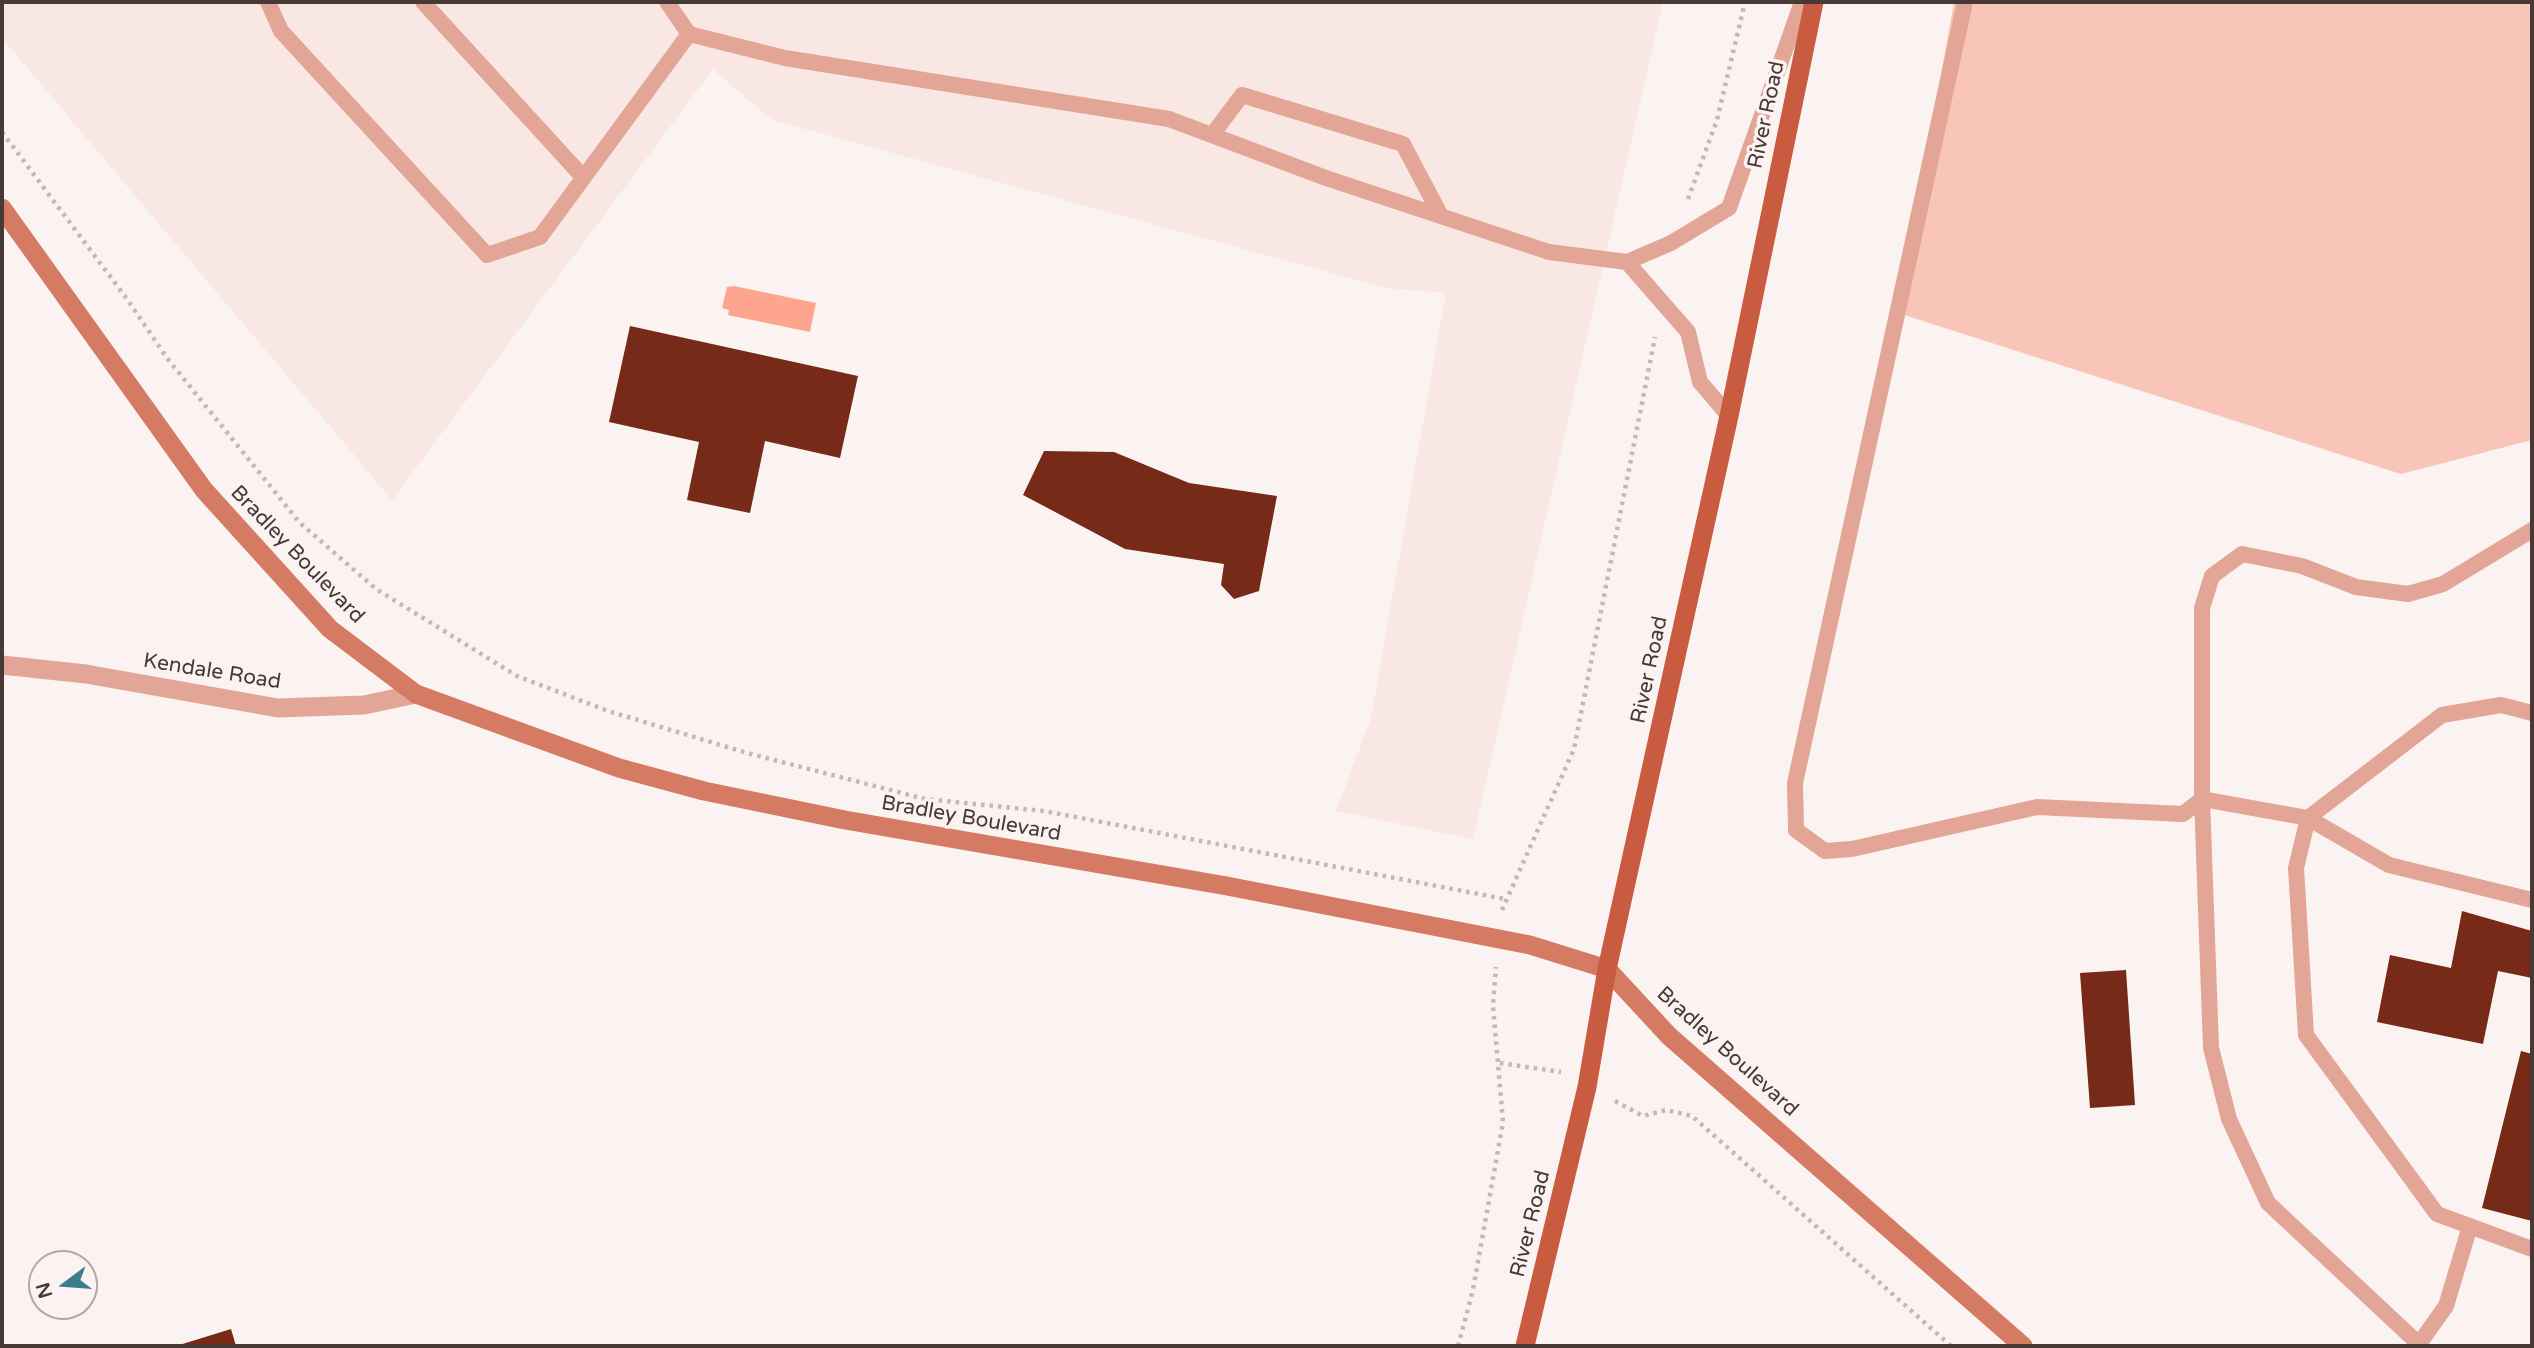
<!DOCTYPE html>
<html>
<head>
<meta charset="utf-8">
<style>
  body { margin:0 }
  #map { position:relative; width:2534px; height:1348px; overflow:hidden; background:#faf3f1; font-family:"Varela Round",sans-serif }
  canvas { display:block }
  .frame { position:absolute; inset:0; border:4px solid #473936; pointer-events:none }
  .north { position:absolute; left:28px; top:1250px; width:70px; height:70px; box-sizing:border-box; background:#faf3f1; border:2px solid #b2a9a6; border-radius:50%; rotate:254deg; font-size:19px; font-weight:700; line-height:28px; text-align:center; color:#473936 }
  .north::after { content:''; display:block; margin:auto; width:24px; height:32px; background:#3a7e8d; clip-path:polygon(50% 0,100% 100%,50% 72%,0 100%) }
</style>
</head>
<body>
<div id="map">
<canvas width="2534" height="1348"></canvas>
<div class="frame"></div>
<div class="north">N</div>
</div>
<script>
const ctx = document.querySelector('canvas').getContext('2d');
ctx.lineJoin = 'round';
function paint(path, color) {
  ctx.fillStyle = color;
  ctx.fill(path, 'evenodd');
}
function toPath(rows) {
  const path = new Path2D();
  for (const r of rows) {
    path.moveTo(r[0], r[1]);
    for (let i = 2; i < r.length; i += 2) path.lineTo(r[i], r[i + 1]);
  }
  return path;
}
function strokePath(path, color, width, dash) {
  ctx.strokeStyle = color;
  ctx.lineWidth = width;
  ctx.lineCap = dash ? 'butt' : 'round';
  ctx.setLineDash(dash || []);
  ctx.stroke(path);
}
function drawText(font, color, halo, rows, align = 'center') {
  ctx.font = font + ' "Varela Round",sans-serif';
  ctx.lineWidth = 7;
  ctx.setLineDash([]);
  ctx.textBaseline = 'middle';
  ctx.strokeStyle = halo;
  ctx.fillStyle = color;
  for (const [text, x, y, turn = 0] of rows) {
    ctx.save();
    ctx.translate(x, y);
    ctx.rotate((+turn || 0) * Math.PI / 180);
    ctx.textAlign = isNaN(turn) ? turn : align;
    if (halo) ctx.strokeText(text, 0, 0);
    ctx.fillText(text, 0, 0);
    ctx.restore();
  }
}
const built = toPath([
  [2,2,1663,2,1473,839,1336,811,1371,718,1446,293,1386,288,772,120,713,69,392,500,2,38]
]);
const green = toPath([
  [1954,2,2532,2,2532,440,2401,474,1898,313]
]);
const water = toPath([
  [734,286,816,303,810,332,728,315,729,310,722,308,727,287]
]);
const building = toPath([
  [630,326,858,376,840,458,765,441,750,513,687,500,699,442,609,422],
  [1044,451,1114,452,1189,483,1277,496,1259,591,1234,599,1221,585,1224,564,1125,549,1023,495],
  [2462,911,2532,931,2532,978,2498,971,2483,1044,2377,1022,2390,955,2451,968],
  [2126,970,2135,1105,2090,1108,2080,973],
  [2521,1051,2532,1054,2532,1221,2482,1208],
  [231,1329,236,1346,176,1346]
]);
const path = toPath([
  [2,132,127,299,167,358,300,523,376,589,517,676,608,711,747,753,925,799,1044,811,1505,899],
  [1688,199,1717,120,1745,2],
  [1502,910,1574,749,1655,337],
  [1500,1063,1561,1072],
  [1615,1101,1643,1116,1666,1110,1692,1116,1951,1346],
  [1458,1346,1473,1290,1503,1122,1493,1006,1496,967]
]);
const service = toPath([
  [268,2,281,31,487,255,540,237,689,34],
  [423,2,583,177],
  [667,2,689,34,785,58,1169,119,1326,178,1549,252,1627,262,1671,243,1729,208,1802,2],
  [1965,2,1795,783,1796,830,1825,851,1852,849,2037,807,2183,814,2202,799,2308,818,2389,865,2532,900],
  [1212,135,1242,95,1403,144,1441,216],
  [1627,262,1688,332,1700,382,1729,416],
  [2532,713,2501,705,2442,715,2308,818,2296,868,2306,1035,2437,1214,2532,1249],
  [2419,1344,2446,1306,2470,1226],
  [2421,1346,2268,1203,2229,1119,2211,1048,2202,799,2202,608,2212,576,2242,554,2302,566,2356,587,2408,594,2443,584,2532,530]
]);
const minor = toPath([
  [2,665,86,674,278,708,364,705,416,694]
]);
const secondary = toPath([
  [2,208,204,490,330,629,416,694,619,768,704,791,845,820,1227,886,1530,945,1607,969,1669,1036,2023,1346]
]);
const primary = toPath([
  [1525,1346,1587,1087,1607,969,1729,416,1814,2]
]);
const streetNames = [
  ["River Road",1767,115,-78],
  ["Bradley Boulevard",297,555,46],
  ["River Road",1650,670,-78],
  ["Kendale Road",212,672,9],
  ["Bradley Boulevard",971,819,10],
  ["Bradley Boulevard",1727,1052,42],
  ["River Road",1531,1224,-76]
];
paint(built, '#f9e7e3');
paint(green, '#f8c5b8');
paint(water, '#fea58d');
paint(building, '#772a17');
strokePath(path, '#c2b9b7', 4.5, [3.5, 5]);
strokePath(service, '#e3a595', 16);
strokePath(minor, '#e3a595', 19);
strokePath(secondary, '#d57b64', 19);
strokePath(primary, '#c95b40', 19);
drawText('21px', '#473936', '#faf3f1', streetNames);
</script>
</body>
</html>
